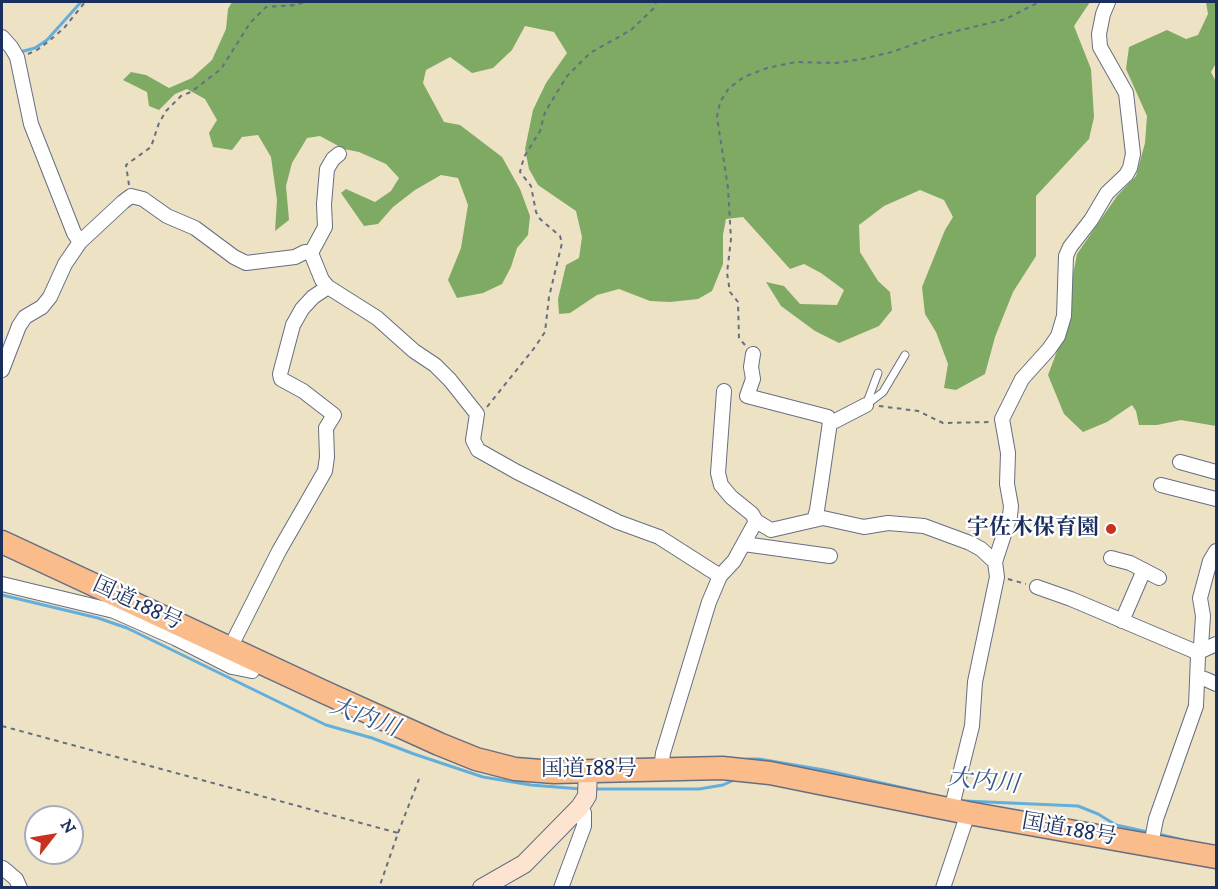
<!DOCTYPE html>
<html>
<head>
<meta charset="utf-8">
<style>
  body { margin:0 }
  #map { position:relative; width:1218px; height:889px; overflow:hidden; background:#eee2c4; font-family:"IM FELL DW Pica",serif }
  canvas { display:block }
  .frame { position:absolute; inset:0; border:3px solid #1b2f5e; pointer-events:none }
  .north { position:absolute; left:24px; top:805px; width:60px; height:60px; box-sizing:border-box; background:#fff; border:2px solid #a4acbf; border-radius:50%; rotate:59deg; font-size:16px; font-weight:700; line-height:24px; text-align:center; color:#1b2f5e }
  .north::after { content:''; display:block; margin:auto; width:21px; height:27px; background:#c8321e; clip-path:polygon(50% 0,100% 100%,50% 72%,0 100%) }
</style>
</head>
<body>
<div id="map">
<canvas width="1218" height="889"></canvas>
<div class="frame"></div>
<div class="north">N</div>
</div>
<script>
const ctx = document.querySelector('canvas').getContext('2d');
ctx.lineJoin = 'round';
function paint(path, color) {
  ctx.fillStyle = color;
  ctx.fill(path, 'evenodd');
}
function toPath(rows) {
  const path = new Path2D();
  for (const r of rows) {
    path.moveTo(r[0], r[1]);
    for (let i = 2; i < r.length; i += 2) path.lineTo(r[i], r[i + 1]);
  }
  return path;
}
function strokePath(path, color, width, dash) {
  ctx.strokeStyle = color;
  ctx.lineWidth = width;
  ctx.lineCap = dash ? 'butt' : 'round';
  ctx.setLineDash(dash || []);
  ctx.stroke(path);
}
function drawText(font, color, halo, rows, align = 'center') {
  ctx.font = font + ' "IM FELL DW Pica","Noto Serif JP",serif';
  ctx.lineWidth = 4.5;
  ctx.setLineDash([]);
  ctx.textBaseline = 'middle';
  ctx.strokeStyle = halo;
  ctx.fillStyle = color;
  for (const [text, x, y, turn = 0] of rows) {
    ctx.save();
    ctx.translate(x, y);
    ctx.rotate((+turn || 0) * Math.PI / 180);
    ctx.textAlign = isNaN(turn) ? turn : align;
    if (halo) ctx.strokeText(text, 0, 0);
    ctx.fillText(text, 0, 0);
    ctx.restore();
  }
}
const forest = toPath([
  [232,2,1090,2,1074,26,1091,69,1094,117,1089,139,1036,196,1036,256,1013,292,995,337,985,374,956,390,944,388,948,364,936,332,925,314,922,287,945,230,953,217,944,200,920,190,884,206,859,225,860,252,878,281,890,292,892,310,879,326,839,343,815,331,781,306,766,282,784,286,800,304,837,305,844,290,821,273,804,264,790,269,743,217,726,219,723,235,723,264,712,291,698,299,670,302,650,301,619,289,597,295,570,313,559,314,558,299,566,265,579,258,582,237,576,211,538,185,529,169,525,149,533,110,546,83,567,53,554,32,525,26,512,50,493,68,472,73,450,57,426,70,423,83,444,122,460,125,502,157,520,189,530,216,528,235,517,248,511,267,502,284,483,293,457,298,448,280,461,248,468,205,458,178,441,175,415,190,393,207,378,224,364,226,341,193,346,189,375,202,391,191,399,178,386,164,359,152,344,149,320,136,307,138,292,163,286,186,289,220,275,231,277,200,271,157,258,135,242,137,232,150,213,147,209,133,217,120,205,99,187,89,175,94,159,110,149,106,147,92,123,80,131,72,146,75,169,88,192,78,212,60,226,29,228,9],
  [1206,2,1216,2,1216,63,1211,72,1216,82,1216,426,1181,420,1157,425,1139,425,1136,411,1132,405,1107,422,1083,432,1064,414,1048,375,1059,346,1077,254,1117,196,1136,176,1145,143,1147,116,1126,69,1129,47,1167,30,1186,39,1198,35,1208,14]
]);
const stream = toPath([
  [20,52,35,48,47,40,81,2],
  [2,595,98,618,127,628,326,725,372,738,414,754,483,777,531,785,581,789],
  [746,759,759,759,824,770,926,793],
  [593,789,699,789,723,785,734,780],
  [965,801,1078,806,1098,814,1116,825,1148,832],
  [1158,834,1183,840]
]);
const path = toPath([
  [28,54,37,50,49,41,64,28,85,2],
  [129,185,126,165,151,147,159,123,166,111,181,96,191,92,221,69,250,23,266,7,296,5,305,2],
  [745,345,739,338,738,302,730,292,727,273,731,239,728,188,717,117,720,102,729,88,744,77,767,68,796,62,836,63,862,59,892,52,936,36,1006,19,1039,2],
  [879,406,918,411,943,423,990,422],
  [487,407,535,347,545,332,549,297,562,243,560,236,540,219,536,212,531,186,520,172,524,157,540,131,545,112,567,76,590,53,631,30,653,9,656,2],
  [1008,579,1026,584],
  [2,726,398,833,379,888],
  [398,833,419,779]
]);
const service = toPath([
  [866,405,883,392,905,355],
  [866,405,878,373]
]);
const minor = toPath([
  [2,37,11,47,17,57,31,124,74,233,80,242],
  [311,253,325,227,324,204,327,169,333,159,339,154],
  [753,354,751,367,753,379,747,396,828,417,830,422,821,484,817,510,814,520],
  [2,370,19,326,25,317,42,307,50,297,65,264,80,242,123,202,131,196,143,199,167,216,195,228,234,257,246,263,295,257,305,252,311,253,322,280,328,287,377,318,414,351,435,365,450,380,477,414,473,440,478,450,517,472,618,522,659,537,720,576],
  [724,391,718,473,721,485,731,497,752,514,756,521,771,530,823,518,864,527,888,523,924,526,970,543,981,549,995,562],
  [830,422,835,421,866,405],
  [1180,462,1216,472],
  [1161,485,1216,499],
  [744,544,830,556],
  [1111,558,1130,563,1159,578],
  [2,584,114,611,175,638,232,667,252,671,257,661],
  [1037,587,1071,599,1194,651,1199,652,1216,644],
  [1122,621,1144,570],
  [230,648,279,551,325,471,327,457,326,428,334,415,303,391,281,379,280,374,293,325,302,309,313,297,328,287],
  [1198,679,1205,679,1216,684],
  [661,769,663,753,709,602,720,576,734,561,756,521],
  [951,810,972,726,975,682,997,577,995,562,1010,516,1011,506,1007,484,1008,453,1002,419,1022,379,1049,349,1058,336,1064,316,1066,256,1070,247,1091,220,1107,193,1126,175,1130,168,1133,154,1126,93,1100,47,1099,34,1103,14,1108,2],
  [1151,845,1156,819,1196,706,1198,656,1201,646,1203,616,1200,598,1210,561,1216,551],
  [3,868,16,879,20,888],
  [561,888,584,826,584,813,580,807],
  [943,888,968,813]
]);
const secondary = toPath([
  [482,888,524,864,580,807,587,796,588,771]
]);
const trunk = toPath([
  [2,542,324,692,439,744,476,759,515,769,554,772,722,768,770,773,968,813,1216,857]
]);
const markers = [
  [1111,529,6,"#c8321e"]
];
const poiNames = [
  ["宇佐木保育園",1099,529]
];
const streetNames = [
  ["国道188号",137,605,25],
  ["国道188号",589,770],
  ["国道188号",1069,831,10]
];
const waterNames = [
  ["大内川",364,719,20],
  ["大内川",983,783,6]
];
paint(forest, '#7eaa63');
strokePath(stream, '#64aedc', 3);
strokePath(service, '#656e82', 9);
strokePath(minor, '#656e82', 16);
strokePath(secondary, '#656e82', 20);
strokePath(trunk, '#656e82', 25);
strokePath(path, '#656e82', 2, [4.5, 4.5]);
strokePath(service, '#fff', 7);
strokePath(minor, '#fff', 14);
strokePath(secondary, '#fde4d0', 18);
strokePath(trunk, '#f9bc8a', 22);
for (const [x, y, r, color] of markers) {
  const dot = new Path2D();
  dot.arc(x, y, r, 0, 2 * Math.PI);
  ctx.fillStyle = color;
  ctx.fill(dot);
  strokePath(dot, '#fff', 2);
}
drawText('bold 22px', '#1b2f5e', '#fff', poiNames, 'right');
drawText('22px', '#1b2f5e', '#fff', streetNames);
drawText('italic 24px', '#355b8a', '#fff', waterNames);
</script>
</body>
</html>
